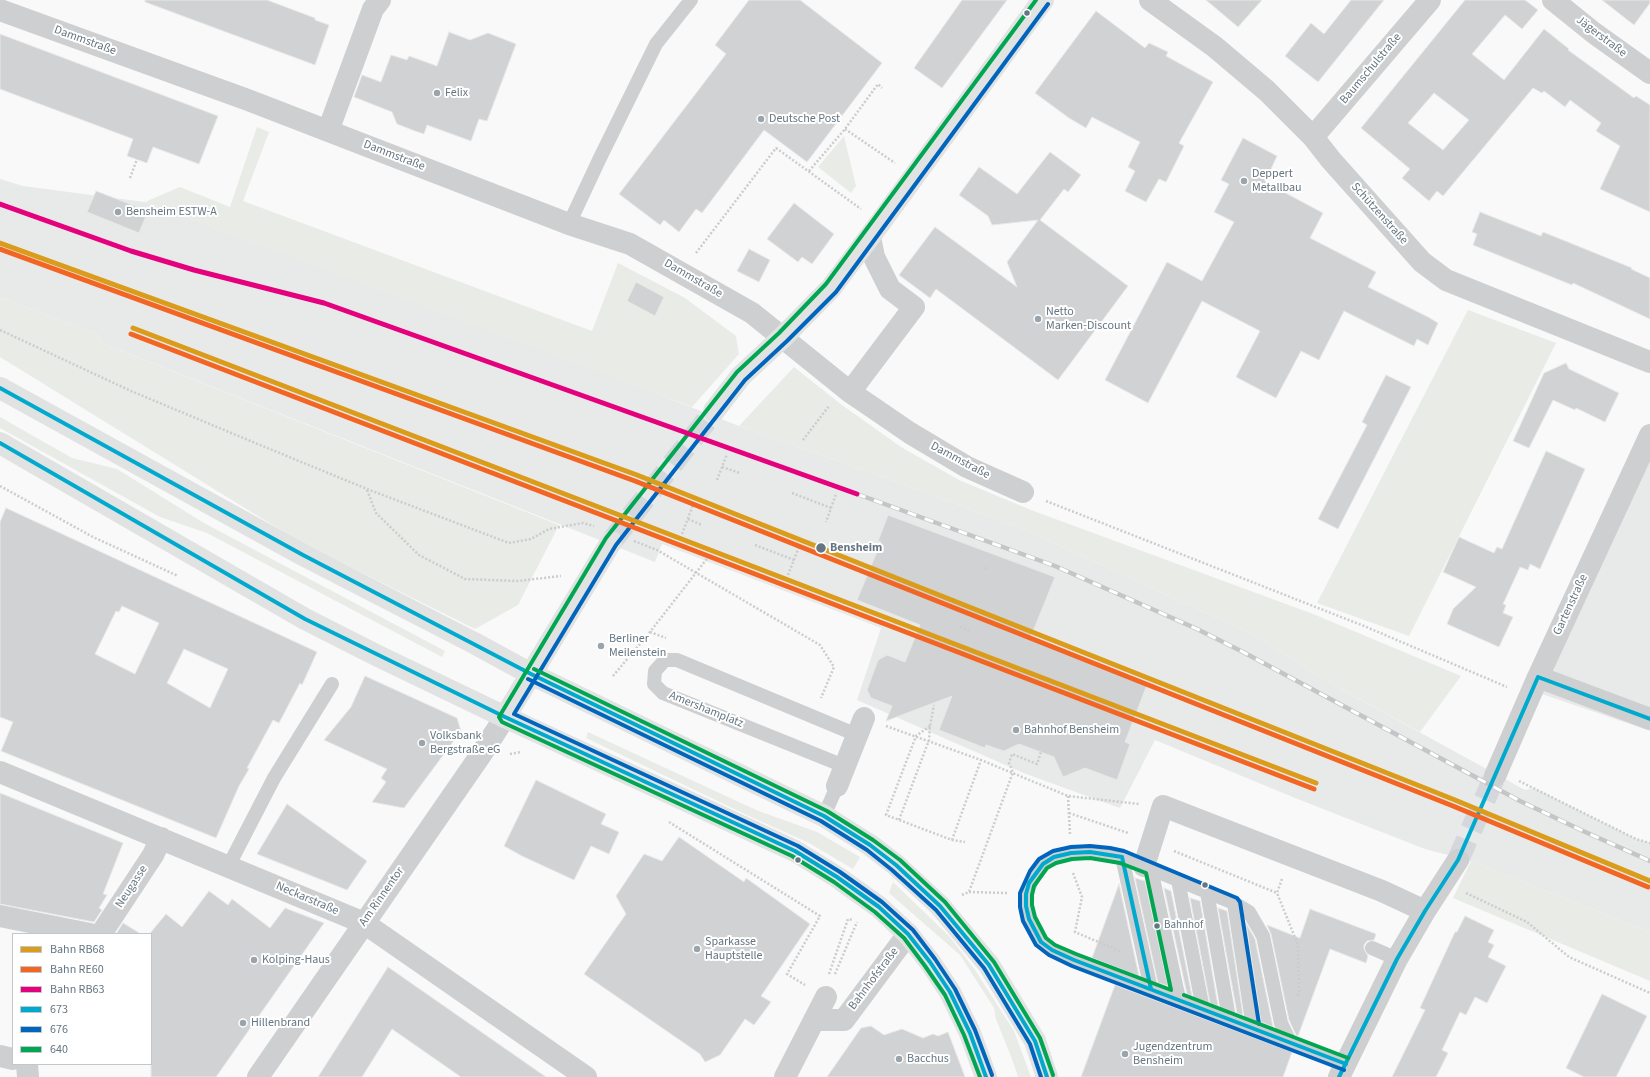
<!DOCTYPE html>
<html>
<head>
<meta charset="utf-8">
<style>
  body { margin:0 }
  #map { position:relative; width:1650px; height:1077px; overflow:hidden; background:#f9f9f9; font-family:"Source Sans 3",sans-serif }
  canvas { display:block }
  .legend { position:absolute; left:12px; top:933px; width:140px; height:132px; box-sizing:border-box; background:#fff; border:1px solid #c1c8cd; margin:0; padding:5px 7px; list-style:none; font-size:12px; color:#657683 }
  .legend li { display:flex; align-items:center; gap:8px; height:20px }
  .legend b { width:20px; border:1px solid #c1c8cd }
</style>
</head>
<body>
<div id="map">
<canvas width="1650" height="1077"></canvas>
<ul class="legend">
<li><b style="height:5px;background:#da9c1a"></b>Bahn RB68</li>
<li><b style="height:5px;background:#f26522"></b>Bahn RE60</li>
<li><b style="height:5px;background:#e5007d"></b>Bahn RB63</li>
<li><b style="height:5px;background:#00a9ce"></b>673</li>
<li><b style="height:5px;background:#0065bd"></b>676</li>
<li><b style="height:5px;background:#00a651"></b>640</li>
</ul>
</div>
<script>
const ctx = document.querySelector('canvas').getContext('2d');
ctx.lineJoin = 'round';
function paint(path, color) {
  ctx.fillStyle = color;
  ctx.fill(path, 'evenodd');
}
function toPath(rows) {
  const path = new Path2D();
  for (const r of rows) {
    path.moveTo(r[0], r[1]);
    for (let i = 2; i < r.length; i += 2) path.lineTo(r[i], r[i + 1]);
  }
  return path;
}
function strokePath(path, color, width, dash) {
  ctx.strokeStyle = color;
  ctx.lineWidth = width;
  ctx.lineCap = dash ? 'butt' : 'round';
  ctx.setLineDash(dash || []);
  ctx.stroke(path);
}
function drawText(font, color, halo, rows, align = 'center') {
  ctx.font = font + ' "Source Sans 3",sans-serif';
  ctx.lineWidth = 4;
  ctx.setLineDash([]);
  ctx.textBaseline = 'middle';
  ctx.strokeStyle = halo;
  ctx.fillStyle = color;
  for (const [text, x, y, turn = 0] of rows) {
    ctx.save();
    ctx.translate(x, y);
    ctx.rotate((+turn || 0) * Math.PI / 180);
    ctx.textAlign = isNaN(turn) ? turn : align;
    if (halo) ctx.strokeText(text, 0, 0);
    ctx.fillText(text, 0, 0);
    ctx.restore();
  }
}
const built = toPath([
  [0,179,23,186,145,202,581,364,739,426,908,486,1023,529,1252,634,1337,687,1525,790,1534,788,1636,839,1650,843,1650,932,1471,861,1425,849,1295,798,1155,740,1120,808,1026,774,857,700,881,628,662,544,655,562,102,343,97,334,0,297],
  [1650,451,1650,731,1542,694]
]);
const green = toPath([
  [257,127,269,132,243,201,592,331,618,263,685,298,736,336,739,354,692,407,145,202,180,187,230,207],
  [844,136,856,186,851,193,818,167],
  [0,297,97,334,102,343,559,525,518,605,475,629,300,542,0,357],
  [1468,310,1556,343,1409,636,1317,603],
  [794,367,842,405,901,447,959,480,1031,510,1313,614,1461,676,1420,732,1337,687,1252,634,1023,529,908,486,739,426],
  [0,417,72,458,117,469,204,523,445,651,442,657,207,533,160,517,0,428],
  [588,732,756,810,817,832,860,857,853,869,809,843,749,816,586,738],
  [1471,861,1650,932,1650,981,1453,898],
  [893,882,950,937,975,970,1014,1031,1031,1077,1018,1077,1012,1059,996,1019,994,1008,960,955,889,893]
]);
const building = toPath([
  [145,0,267,0,315,18,315,20,329,25,315,65,145,2,145,0],
  [749,0,800,0,882,63,807,162,764,130,702,213,696,209,679,232,664,220,660,225,619,194,726,54,715,45,749,0],
  [962,0,1007,0,942,88,914,68,962,0],
  [1206,0,1262,0,1238,27,1206,0],
  [1351,0,1384,0,1318,82,1285,56,1311,23,1324,34,1351,0],
  [1465,0,1525,0,1538,10,1522,29,1505,15,1472,54,1504,80,1544,29,1569,49,1568,50,1634,98,1636,96,1650,105,1650,212,1600,189,1620,146,1596,131,1601,123,1570,100,1565,107,1544,91,1542,93,1533,88,1443,196,1437,191,1429,201,1402,178,1410,169,1361,128,1465,0],
  [1434,93,1469,120,1443,150,1408,123,1434,93],
  [1602,0,1650,0,1650,3,1634,25,1602,0],
  [1096,11,1145,48,1149,43,1168,52,1166,56,1213,82,1179,143,1184,146,1166,182,1159,179,1146,202,1125,191,1135,171,1128,167,1140,142,1092,117,1086,128,1069,118,1035,93,1096,11],
  [449,32,470,40,488,33,516,44,487,121,479,119,471,141,427,125,424,134,415,131,397,124,392,112,354,97,362,75,381,82,391,55,407,60,409,56,437,66,449,32],
  [0,34,218,116,199,164,153,147,147,163,127,156,133,139,0,89,0,34],
  [1243,138,1277,156,1265,182,1323,213,1310,238,1376,272,1368,287,1428,317,1438,323,1428,345,1417,339,1414,346,1344,311,1319,360,1301,351,1276,398,1236,377,1260,331,1202,301,1148,403,1105,380,1167,262,1202,281,1234,222,1214,212,1229,184,1221,180,1243,138],
  [1050,152,1081,175,1068,192,1064,189,1040,220,1128,286,1058,380,936,289,930,298,899,275,935,227,1017,287,1007,262,1038,220,992,225,988,216,959,195,979,167,1017,194,1050,152],
  [96,191,148,211,139,233,87,212,96,191],
  [794,203,834,234,812,264,802,257,798,262,767,239,794,203],
  [1480,212,1541,236,1543,232,1632,268,1631,269,1650,278,1650,319,1573,283,1572,285,1473,245,1477,234,1472,232,1480,212],
  [749,249,770,260,759,282,737,271,749,249],
  [636,282,664,297,655,316,627,301,636,282],
  [1566,363,1569,369,1619,393,1605,422,1576,408,1575,410,1553,400,1529,448,1513,441,1544,373,1566,363],
  [1386,375,1411,387,1338,529,1318,519,1367,425,1362,422,1386,375],
  [1546,451,1585,469,1540,569,1530,564,1528,570,1520,567,1503,604,1506,605,1503,613,1513,617,1499,647,1447,624,1453,609,1476,587,1443,572,1459,537,1494,553,1497,547,1502,549,1546,451],
  [6,508,317,652,302,685,300,683,279,723,273,720,247,768,249,769,239,786,216,838,1,751,13,722,0,717,0,522,6,508],
  [122,606,159,623,135,674,95,654,116,611,119,612,122,606],
  [184,649,228,669,210,708,167,683,184,649],
  [888,515,1055,577,1030,639,1147,685,1125,742,1130,744,1117,780,1085,768,1063,777,1054,757,1019,744,1004,751,986,745,985,748,939,730,952,696,886,721,892,706,871,698,867,690,878,660,887,655,905,662,920,625,857,600,881,542,878,541,888,515],
  [365,676,457,718,461,731,404,808,372,802,386,782,381,778,387,769,324,740,351,707,365,676],
  [536,780,606,814,601,824,619,832,609,854,591,846,574,880,522,856,504,846,536,780],
  [0,793,123,843,103,894,107,895,99,908,102,910,94,922,0,904,0,793],
  [287,804,367,861,347,890,257,854,287,804],
  [679,837,744,882,746,878,810,924,761,996,771,1002,754,1025,745,1019,720,1055,705,1062,700,1054,584,974,626,914,616,896,644,854,662,861,679,837],
  [1135,878,1145,881,1168,986,1158,983,1135,878],
  [1119,884,1139,976,1092,958,1119,884],
  [1164,888,1171,891,1192,996,1187,994,1164,888],
  [209,891,228,905,232,899,270,928,285,908,324,923,216,1077,151,1077,151,932,166,914,182,927,209,891],
  [1190,898,1200,901,1218,1006,1210,1003,1190,898],
  [1218,908,1227,911,1243,1015,1237,1013,1218,908],
  [1310,909,1376,934,1374,940,1367,941,1364,945,1364,949,1368,956,1366,963,1330,949,1298,1036,1296,1035,1289,1020,1271,934,1267,925,1300,938,1310,909],
  [1465,916,1494,930,1488,942,1494,945,1488,957,1506,966,1487,1003,1475,997,1466,1015,1460,1012,1442,1050,1448,1053,1436,1077,1392,1077,1425,1010,1420,1008,1455,932,1457,932,1465,916],
  [123,923,141,934,116,934,123,923],
  [1246,923,1255,939,1273,1027,1261,1022,1246,923],
  [388,967,434,999,546,1077,461,1077,392,1029,362,1077,318,1077,388,967],
  [1115,985,1292,1052,1283,1077,1081,1077,1115,985],
  [1602,994,1647,1016,1616,1077,1584,1077,1566,1068,1602,994],
  [871,1026,884,1035,902,1029,923,1038,933,1034,938,1036,948,1032,965,1077,827,1077,861,1028,871,1026]
]);
const streetTunnel = toPath([
  [1458,860,1495,776]
]);
const secondaryTunnel = toPath([
  [611,542,714,411]
]);
const path = toPath([
  [845,129,895,163],
  [809,171,845,129,878,84,882,88],
  [130,178,137,159],
  [696,253,776,148,861,209],
  [0,330,131,391,248,440,367,489,509,543,531,539,549,529,583,523,594,526],
  [803,440,829,406],
  [722,467,740,473],
  [717,480,727,454],
  [0,486,93,537,178,576],
  [367,490,376,513,419,555,465,579,517,581,561,576],
  [792,493,831,508,826,522],
  [1046,501,1364,626,1507,687],
  [831,508,836,494],
  [688,519,702,525],
  [682,534,693,505],
  [634,541,657,550,820,645,834,667,821,698],
  [755,545,794,560],
  [985,568,989,569],
  [788,575,799,547],
  [960,627,971,631],
  [650,632,666,638],
  [613,676,650,632,709,556],
  [886,726,981,760,1068,796,1139,804],
  [930,726,916,736,886,815,952,840,965,842],
  [510,754,521,752],
  [1519,781,1636,839,1650,843],
  [1068,796,1070,834],
  [1069,813,1128,833],
  [899,820,929,740,930,726,934,705],
  [669,822,820,916,787,974,805,985],
  [952,840,981,760],
  [1174,851,1277,893],
  [1073,873,1082,897,1075,932,1122,952],
  [1282,879,1277,893,1298,945,1299,994,1297,996],
  [969,892,1007,893],
  [1466,893,1527,922,1569,957,1650,993],
  [962,895,969,892,1013,772,1009,763,1012,754,1037,764,1041,752],
  [829,974,848,919,853,920],
  [835,974,857,922]
]);
const lane = toPath([
  [569,224,599,160,656,44,691,0],
  [844,766,663,693,654,684,655,671,665,660,677,660,857,735],
  [824,816,837,786],
  [1122,857,1151,989],
  [229,865,274,778,332,684],
  [1151,869,1179,999],
  [1178,880,1203,1009],
  [1207,892,1229,1018],
  [1234,903,1253,1027],
  [1372,948,1397,959],
  [1290,1042,1281,1023,1263,936,1249,912,1234,903,1122,857,1109,854,1090,852,1071,853,1054,857,1043,864,1035,874,1026,894,1026,906,1029,919,1041,942,1052,950,1074,960,1290,1042,1346,1064]
]);
const street = toPath([
  [1150,0,1215,47,1267,91,1313,137,1331,160,1422,262,1446,280,1650,362],
  [1553,0,1594,33,1650,73],
  [0,10,248,100,569,224,630,244,752,313,850,392,910,433,967,467,1023,492],
  [328,131,373,9,380,0],
  [1313,137,1430,0],
  [850,392,914,307,890,289,874,257,870,237],
  [1538,677,1650,719],
  [0,772,364,923,586,1077],
  [1495,776,1538,677,1650,435],
  [837,786,864,718],
  [1144,866,1163,806,1382,891,1425,911],
  [0,916,90,934],
  [101,934,153,855,161,838],
  [814,1020,844,1020,908,934],
  [0,1056,13,1059],
  [27,1064,28,1077],
  [258,1077,480,756,505,717],
  [785,1077,826,997],
  [1339,1077,1397,959,1425,911,1458,860]
]);
const secondary = toPath([
  [714,411,741,376,783,337,831,288,880,223,1043,0],
  [505,717,611,542]
]);
const primary = toPath([
  [0,388,303,555,474,643,531,674,824,816,870,845,896,865,940,906,989,965,1035,1041,1047,1077],
  [0,443,305,619,378,656,505,717,795,851,837,877,879,907,908,934,930,962,950,992,970,1033,986,1077]
]);
const rail = toPath([
  [857,494,1055,566,1197,629,1243,652,1520,801,1583,831,1650,861]
]);
const bus1 = toPath([
  [0,388,303,555,531,674,824,816,870,845,896,865,940,906,989,965,1035,1041,1047,1077],
  [0,443,305,619,505,717,795,851,837,877,879,907,908,934,930,962,950,992,970,1033,986,1077],
  [1538,677,1650,719],
  [1122,857,1090,852,1071,853,1054,857,1043,864,1029,883,1026,894,1026,906,1029,919,1041,942,1052,950,1074,960,1346,1064],
  [1122,857,1151,989],
  [1339,1077,1397,959,1425,911,1458,860,1538,677]
]);
const bus2 = toPath([
  [528,679,821,821,867,850,892,870,936,910,984,968,1030,1044,1041,1077],
  [1259,1024,1240,902,1237,898,1124,851,1110,848,1090,846,1071,847,1053,851,1039,859,1030,871,1020,893,1020,907,1023,921,1036,945,1049,955,1072,966,1344,1070],
  [992,1075,975,1030,955,989,935,959,913,930,882,902,840,872,798,846,514,714,616,545,745,380,787,341,836,292,1048,4]
]);
const bus3 = toPath([
  [534,669,827,811,873,840,900,860,945,902,994,962,1040,1038,1053,1075],
  [1090,858,1120,863,1146,873,1171,990,1076,954,1055,945,1046,938,1035,917,1032,905,1032,895,1034,886,1047,868,1056,863,1072,859,1090,858],
  [1184,995,1348,1058],
  [980,1077,964,1035,945,995,925,966,904,938,875,912,834,882,792,856,502,722,499,717,606,538,737,372,779,333,826,284,1036,0]
]);
const rail1 = toPath([
  [0,243,637,475,1455,800,1650,881],
  [133,328,1316,783]
]);
const rail2 = toPath([
  [0,249,635,481,1453,806,1648,887],
  [131,334,1314,789]
]);
const rail3 = toPath([
  [0,204,131,251,194,270,324,303,857,494]
]);
const markers = [
  [1027,13,3.5,"#657683"],
  [437,93,4,"#99a4ac"],
  [761,119,4,"#99a4ac"],
  [1244,181,4,"#99a4ac"],
  [118,212,4,"#99a4ac"],
  [1038,319,4,"#99a4ac"],
  [821,548,5.5,"#657683"],
  [601,646,4,"#99a4ac"],
  [1016,730,4,"#99a4ac"],
  [422,743,4,"#99a4ac"],
  [798,860,3.5,"#657683"],
  [1205,885,3.5,"#657683"],
  [1157,926,3.5,"#657683"],
  [697,949,4,"#99a4ac"],
  [254,960,4,"#99a4ac"],
  [243,1023,4,"#99a4ac"],
  [1125,1054,4,"#99a4ac"],
  [899,1059,4,"#99a4ac"]
];
const busNames = [
  ["Bahnhof",1164,926]
];
const streetNames = [
  ["Jägerstraße",1601,37,37],
  ["Dammstraße",85,41,20],
  ["Baumschulstraße",1371,69,-50],
  ["Dammstraße",394,156,21],
  ["Schützenstraße",1379,214,48],
  ["Dammstraße",693,279,30],
  ["Dammstraße",960,461,28],
  ["Gartenstraße",1571,605,-65],
  ["Amershamplatz",706,710,22],
  ["Neugasse",132,887,-57],
  ["Am Rinnentor",382,897,-55],
  ["Neckarstraße",307,899,23],
  ["Bahnhofstraße",874,979,-53]
];
const poiNames = [
  ["Felix",445,93],
  ["Deutsche Post",769,119],
  ["Deppert",1252,174],
  ["Metallbau",1252,188],
  ["Bensheim ESTW-A",126,212],
  ["Netto",1046,312],
  ["Marken-Discount",1046,326],
  ["Berliner",609,639],
  ["Meilenstein",609,653],
  ["Bahnhof Bensheim",1024,730],
  ["Volksbank",430,736],
  ["Bergstraße eG",430,750],
  ["Sparkasse",705,942],
  ["Hauptstelle",705,956],
  ["Kolping-Haus",262,960],
  ["Hillenbrand",251,1023],
  ["Jugendzentrum",1133,1047],
  ["Bensheim",1133,1061],
  ["Bacchus",907,1059]
];
const stopNames = [
  ["Bensheim",830,548]
];
paint(built, '#e8e9e9');
paint(green, '#e8ebe6');
paint(building, '#d0d2d3');
strokePath(building, '#e8e8e8', 1);
strokePath(streetTunnel, '#d4d8dc', 22, [22, 11]);
strokePath(secondaryTunnel, '#d4d8dc', 22, [22, 11]);
strokePath(path, '#cbcccd', 2.5, [2, 2]);
strokePath(lane, '#cecfd0', 14);
strokePath(street, '#cecfd0', 22);
strokePath(secondary, '#e1e2e2', 22);
strokePath(primary, '#e1e2e2', 22);
strokePath(rail, '#c3c5c6', 4.5);
strokePath(rail, '#fff', 3, [9]);
strokePath(bus1, '#00a9ce', 4);
strokePath(bus2, '#0065bd', 4);
strokePath(bus3, '#00a651', 4);
strokePath(rail1, '#da9c1a', 5);
strokePath(rail2, '#f26522', 5);
strokePath(rail3, '#e5007d', 5);
for (const [x, y, r, color] of markers) {
  const dot = new Path2D();
  dot.arc(x, y, r, 0, 2 * Math.PI);
  ctx.fillStyle = color;
  ctx.fill(dot);
  strokePath(dot, '#fff', 1.5);
}
drawText('11px', '#657683', '#fff', busNames, 'left');
drawText('12px', '#657683', '#fff', streetNames);
drawText('12px', '#657683', '#fff', poiNames, 'left');
drawText('bold 12px', '#657683', '#fff', stopNames, 'left');
</script>
</body>
</html>
